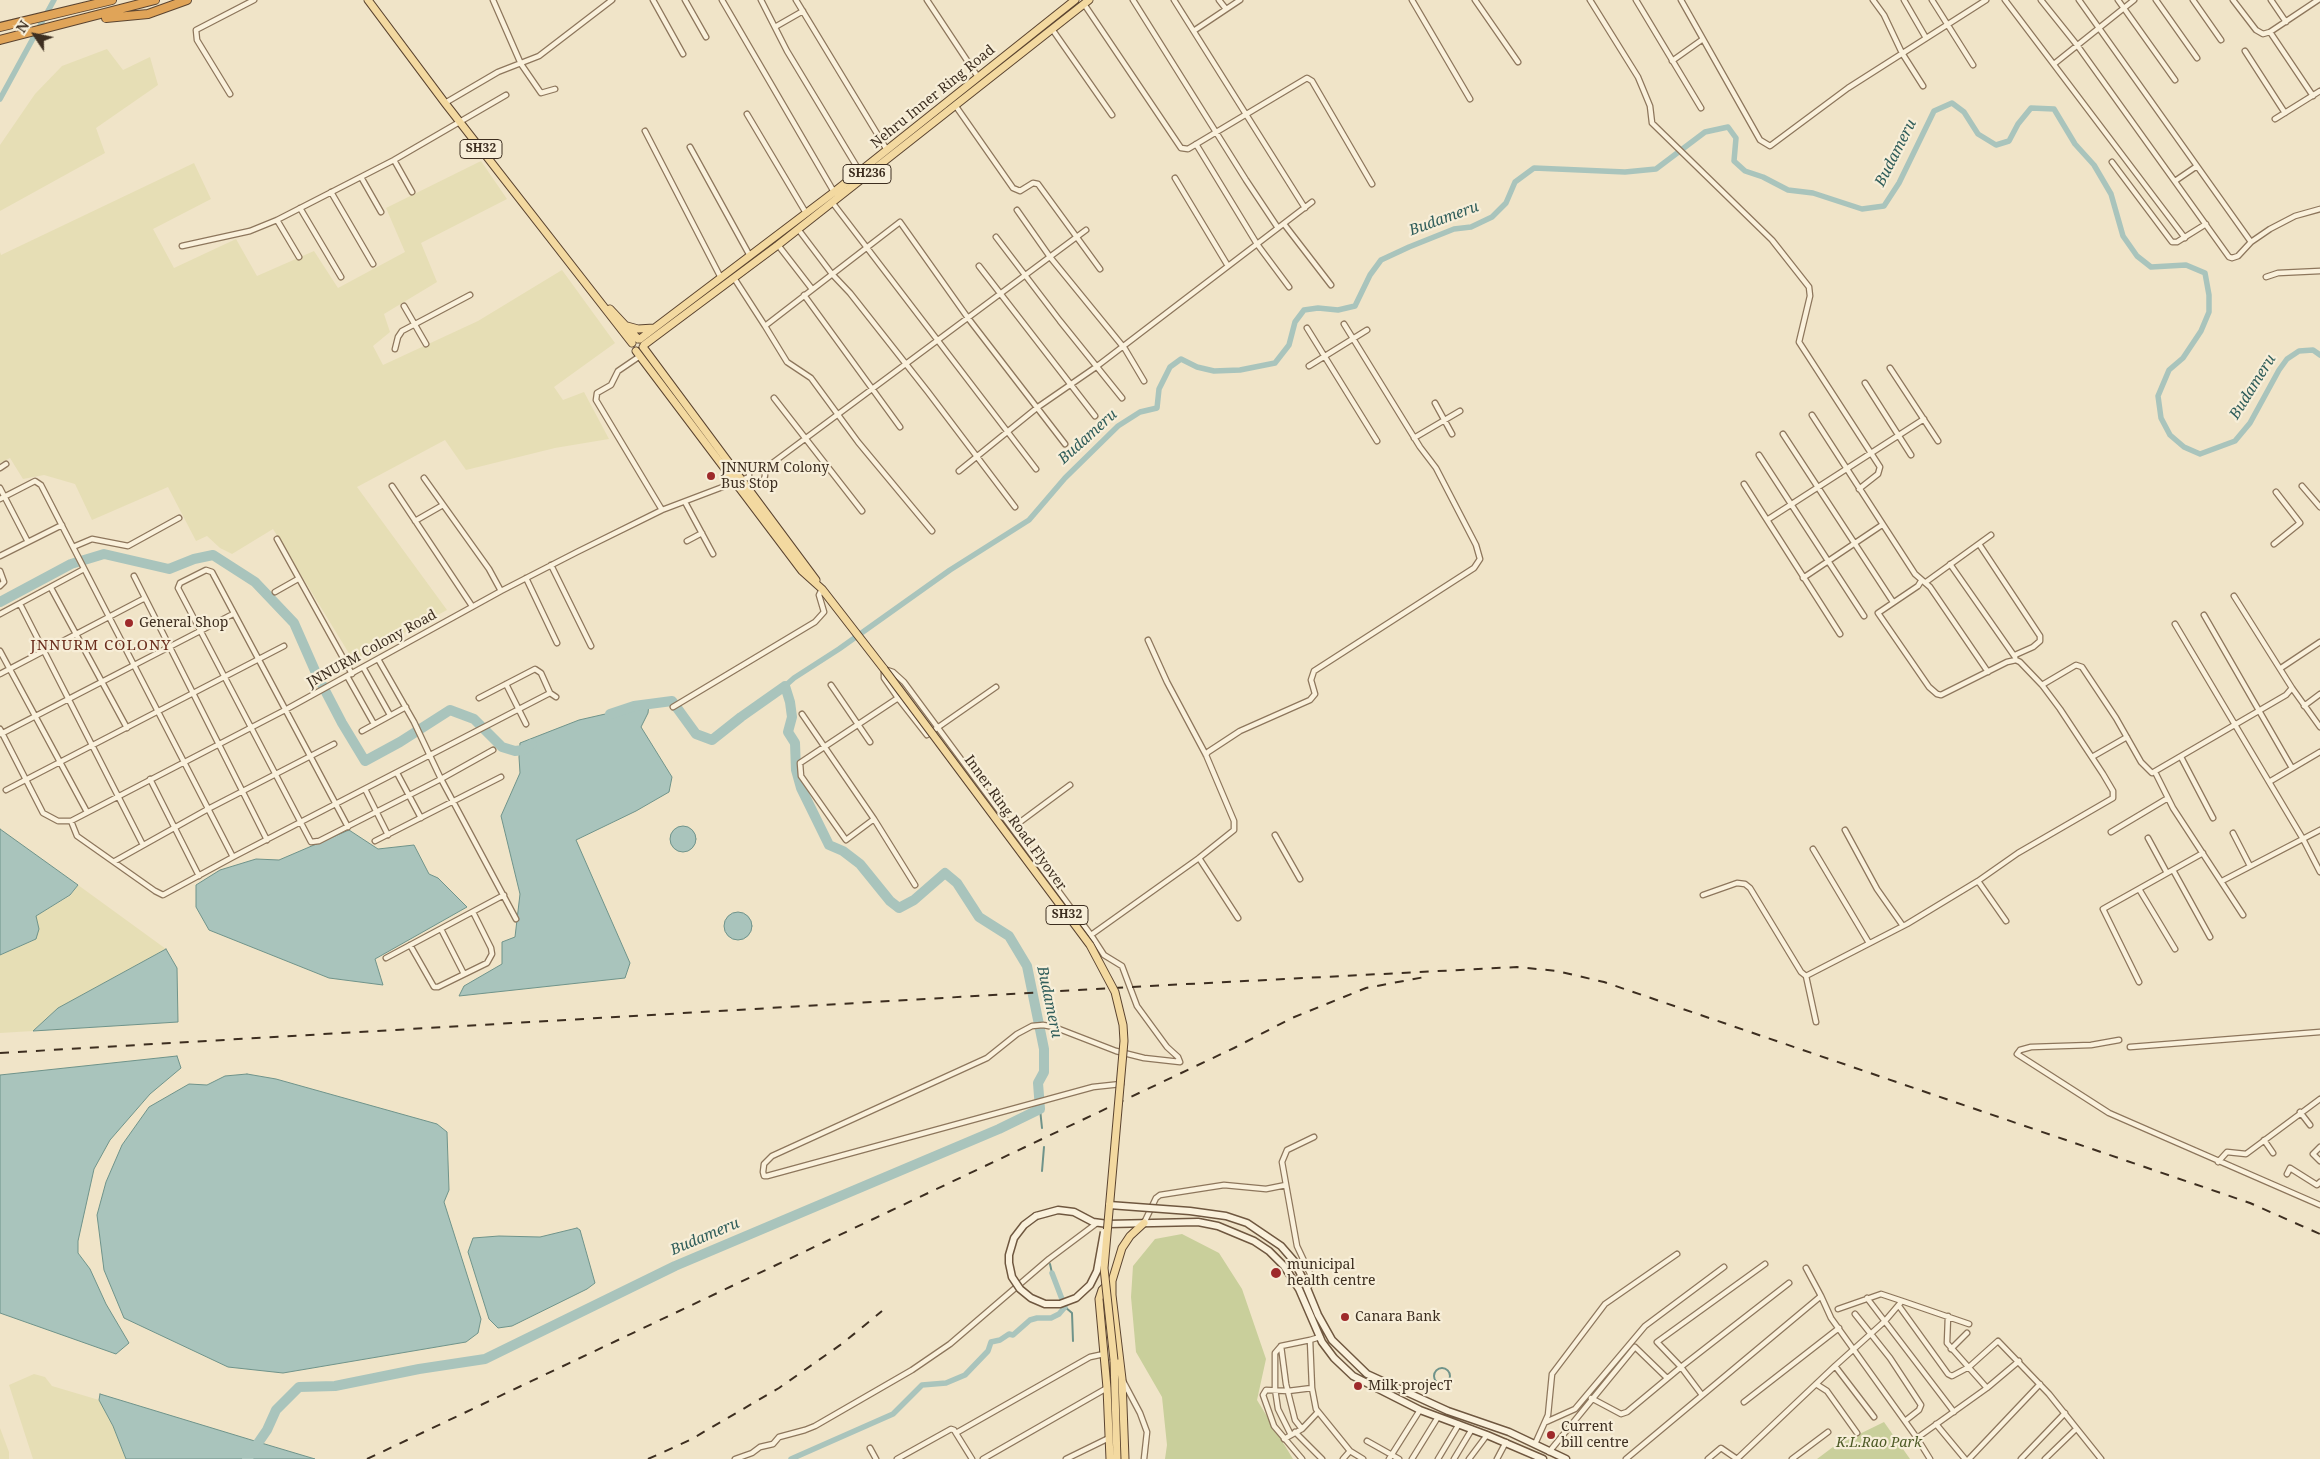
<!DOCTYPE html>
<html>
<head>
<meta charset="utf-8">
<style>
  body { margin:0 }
  #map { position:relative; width:2320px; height:1459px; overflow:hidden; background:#f0e4c8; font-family:"Noto Serif",serif }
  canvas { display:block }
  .north { position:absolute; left:10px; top:10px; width:50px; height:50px; -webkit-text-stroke:4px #f7eed8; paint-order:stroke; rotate:304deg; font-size:14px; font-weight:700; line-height:20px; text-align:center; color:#3d2e20 }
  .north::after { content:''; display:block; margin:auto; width:18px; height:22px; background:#3d2e20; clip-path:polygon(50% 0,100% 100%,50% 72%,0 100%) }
</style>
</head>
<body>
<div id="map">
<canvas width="2320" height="1459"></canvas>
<div class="north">N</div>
</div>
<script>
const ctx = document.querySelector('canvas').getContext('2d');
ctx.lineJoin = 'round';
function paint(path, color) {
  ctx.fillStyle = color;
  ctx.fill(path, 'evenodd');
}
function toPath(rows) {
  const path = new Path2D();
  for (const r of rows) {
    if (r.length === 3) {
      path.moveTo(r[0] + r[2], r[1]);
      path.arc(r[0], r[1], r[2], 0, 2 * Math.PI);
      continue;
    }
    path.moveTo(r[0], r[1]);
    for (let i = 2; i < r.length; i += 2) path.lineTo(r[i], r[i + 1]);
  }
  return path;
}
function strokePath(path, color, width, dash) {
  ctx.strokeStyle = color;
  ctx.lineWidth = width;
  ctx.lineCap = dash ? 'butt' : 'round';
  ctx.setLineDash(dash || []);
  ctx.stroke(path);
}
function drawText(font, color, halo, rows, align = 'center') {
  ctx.font = font + ' "Noto Serif",serif';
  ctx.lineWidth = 4.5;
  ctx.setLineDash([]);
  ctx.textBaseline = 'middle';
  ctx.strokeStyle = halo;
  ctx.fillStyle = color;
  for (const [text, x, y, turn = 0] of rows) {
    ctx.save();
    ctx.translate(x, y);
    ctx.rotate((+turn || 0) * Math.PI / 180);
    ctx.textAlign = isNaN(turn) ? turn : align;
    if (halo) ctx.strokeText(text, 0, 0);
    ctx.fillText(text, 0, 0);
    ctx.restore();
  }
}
const farmland = toPath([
  [107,49,123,70,150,57,158,85,96,128,105,153,0,211,0,145,35,94,62,66],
  [481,161,507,199,421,243,437,282,384,314,390,332,373,346,383,365,478,321,562,270,615,343,554,387,563,400,584,392,609,439,555,448,466,470,445,440,357,487,447,610,353,660,273,529,232,554,220,548,207,536,196,541,168,487,92,520,75,484,44,475,23,479,10,458,0,463,0,252,1,255,194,163,211,199,153,229,174,268,236,239,257,276,314,251,338,288,405,252,386,208],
  [78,885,166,949,58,1008,33,1031,0,1033,0,955,36,939,36,916,70,896],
  [34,1374,45,1377,52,1386,99,1400,113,1426,126,1459,33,1459,9,1385],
  [0,1428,9,1452,9,1459,0,1459]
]);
const green = toPath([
  [1182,1234,1219,1253,1242,1289,1266,1359,1257,1400,1293,1459,1165,1459,1167,1445,1162,1397,1136,1352,1131,1297,1133,1266,1155,1239],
  [1884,1422,1910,1459,1817,1459,1833,1447]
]);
const water = toPath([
  [649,704,648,713,641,727,672,777,669,792,636,811,576,840,630,963,625,978,459,996,464,986,502,964,502,942,515,937,520,894,501,816,520,773,519,757,520,743,579,720,649,704],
  [683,839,13],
  [0,829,78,885,70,895,36,916,39,929,36,939,0,955,0,829],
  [349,830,378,849,414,845,429,874,438,878,467,907,375,959,383,985,329,978,209,930,196,907,196,885,220,870,256,859,279,860,349,830],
  [738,926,14],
  [166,949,177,968,178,1022,33,1031,58,1008,166,949],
  [177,1056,181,1068,150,1094,110,1140,94,1169,78,1241,78,1253,90,1269,106,1304,129,1343,116,1354,0,1313,0,1075,177,1056],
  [247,1074,276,1079,437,1124,447,1132,449,1190,444,1202,481,1319,478,1333,466,1342,283,1373,228,1367,124,1318,104,1270,97,1215,106,1182,122,1145,149,1107,189,1084,207,1085,225,1076,247,1074],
  [577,1228,580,1230,595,1283,587,1289,512,1326,498,1328,489,1319,468,1252,473,1238,499,1236,540,1237,577,1228],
  [100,1394,258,1442,315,1459,126,1459,113,1426,99,1400,100,1394]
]);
const stream = toPath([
  [1040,1109,1042,1128],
  [1042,1171,1044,1147],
  [1050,1264,1052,1273],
  [1065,1307,1072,1313,1073,1341],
  [1442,1376,8]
]);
const canal = toPath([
  [0,99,54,0],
  [785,686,794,678,839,649,950,570,1029,520,1065,478,1118,426,1140,412,1157,408,1159,389,1170,367,1181,359,1197,367,1214,371,1240,370,1275,363,1289,345,1295,322,1304,310,1318,308,1338,310,1355,306,1370,275,1381,260,1409,247,1454,229,1471,227,1492,217,1506,203,1515,182,1534,168,1625,172,1656,169,1705,132,1728,127,1736,138,1734,161,1745,171,1763,177,1788,190,1813,193,1862,209,1884,206,1899,183,1934,111,1952,103,1964,112,1978,134,1996,145,2009,141,2018,124,2031,108,2054,109,2075,144,2094,165,2111,194,2123,236,2137,256,2151,267,2186,265,2205,273,2209,295,2209,312,2201,331,2183,358,2169,370,2158,396,2161,418,2170,435,2184,447,2200,454,2235,441,2250,423,2279,370,2287,359,2299,351,2313,350,2320,355],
  [791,1459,893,1414,922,1385,946,1383,965,1375,988,1351,991,1342,1000,1340,1009,1334,1013,1335,1030,1320,1037,1318,1051,1318,1059,1314,1065,1307,1052,1273]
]);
const river = toPath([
  [0,602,71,564,104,554,169,569,194,559,213,555,255,582,294,623,316,673,342,723,365,761,400,742,450,710,474,719,502,747,515,751,523,750,532,744],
  [247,1459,267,1430,276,1410,299,1387,335,1386,419,1369,485,1359,675,1266,999,1129,1040,1109,1038,1083,1044,1072,1044,1049,1027,966,1009,936,979,917,957,883,945,873,914,900,899,908,890,901,860,864,843,851,829,845,801,788,796,770,795,743,788,732,792,717,790,702,785,686,741,717,712,740,696,734,672,701,634,706,610,714]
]);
const street = toPath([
  [493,0,521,64,541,93,555,89],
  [653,0,683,54],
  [685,0,706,37],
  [722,0,834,192],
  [761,0,787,51,860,172],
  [796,0,887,150],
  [927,0,978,77],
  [1133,0,1246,180,1278,228],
  [1174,0,1305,208],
  [1219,0,1226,9],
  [1412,0,1470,99],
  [1475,0,1518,62],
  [1590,0,1638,77,1650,106,1652,123,1772,240,1809,287,1810,296,1799,342,1880,467,1878,474,1859,489],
  [1636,0,1701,108],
  [1681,0,1760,140,1770,146,1848,88,1986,0],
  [1873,0,1884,15,1902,53,1923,86],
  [1904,0,1926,38],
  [1932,0,1973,65],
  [2005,0,2185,238],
  [2041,0,2077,45,2229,257,2232,258,2238,256,2251,242,2270,229,2295,216,2320,209],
  [2079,0,2251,242],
  [2118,0,2175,80],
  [2156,0,2197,58],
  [2193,0,2221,40],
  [2233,0,2256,30,2263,34,2270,32,2318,0],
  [2271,0,2286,22],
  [1084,4,1181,148,1188,149,1307,78,1312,81,1372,184],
  [775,27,803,11],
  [1052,29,1112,115],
  [1195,30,1240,0],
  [2270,32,2313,96],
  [2245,51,2285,113],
  [1672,61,1703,39],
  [2054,64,2134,0],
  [230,94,197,40,196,30,254,0],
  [445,103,498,72,539,56,612,0],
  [955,105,1013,188,1020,191,1033,183,1038,184,1100,269],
  [747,114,806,213],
  [2275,119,2320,91],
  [645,131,721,278],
  [1196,144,1257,244,1289,287],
  [690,147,750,256],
  [394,160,412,192],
  [2112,162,2172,242,2177,242,2206,224],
  [361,177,381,212],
  [1175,178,1228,266],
  [2175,181,2197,166],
  [331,192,373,264],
  [832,202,1036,469],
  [300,208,341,277],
  [1017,210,1050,257,1125,349,1144,381],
  [277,220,299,257],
  [1284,224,1331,285],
  [798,229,832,274,850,293,928,392,1015,507],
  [996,237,1060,321,1122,398],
  [778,245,812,289],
  [182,246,250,231,277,220,394,160,506,95],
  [979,266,1095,416],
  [2266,277,2278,273,2320,271],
  [734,278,765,326,900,222,968,318,1065,444],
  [804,295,900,427],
  [404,306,426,344],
  [765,326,787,362,811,378,858,442,932,531],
  [1307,328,1377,441],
  [395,349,398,337,402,331,470,295],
  [640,356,618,371,611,385,597,393,596,400,662,510],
  [1309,366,1367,330],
  [1890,368,1938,441],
  [1865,383,1911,455],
  [774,398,862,511],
  [1435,403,1452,434],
  [1812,415,1915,574,1930,587,1988,672],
  [1783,434,1893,602],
  [1414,438,1460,411],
  [1759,455,1864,616],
  [757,475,8],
  [0,468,6,464],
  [763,470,1086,230],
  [959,471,1038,407,1096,367,1312,202],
  [424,478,489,569,501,591],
  [1744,484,1840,634],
  [392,486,472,606],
  [2302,486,2320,507],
  [0,488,28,542],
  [0,499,35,481,41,485,233,857],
  [685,502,713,554],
  [1767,520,1924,419],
  [415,521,443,505],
  [277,539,352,674],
  [687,541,702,533],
  [1979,544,2040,636,2040,641,2033,647,2015,655],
  [2274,544,2300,523,2276,492],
  [73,547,92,539,128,546,179,518],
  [0,556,62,525],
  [1950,564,2015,657],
  [551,565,591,646],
  [0,571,4,582,0,586],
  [134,576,267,840],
  [526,578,557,643],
  [1803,578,1882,525],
  [1926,582,1991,535],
  [51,588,127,728],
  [275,592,298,579],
  [2234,596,2292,688,2320,727],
  [20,604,143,845],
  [0,614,84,569],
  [2204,615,2292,768],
  [2175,624,2303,839,2320,872],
  [0,651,87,812],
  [378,659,414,722,441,779,516,919],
  [363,667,390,715],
  [2281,668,2320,642],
  [0,674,145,598],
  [347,676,374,724],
  [506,684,526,724],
  [831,685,870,742],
  [2042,685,2076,665,2082,667,2116,718,2141,762,2152,773,2286,695,2292,688],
  [479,698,535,669,541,673,550,693,556,697],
  [898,698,884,678,884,669,893,672,904,682,1012,828],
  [2304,706,2320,694],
  [673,707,815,622,824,612,819,595,822,589],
  [802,714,874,819,915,885],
  [0,729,43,813,58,821,71,821,285,710,501,591,577,552,662,510,749,477],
  [362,731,406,707],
  [1,734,233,614],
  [1206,755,1208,752,1240,731,1310,700,1315,694,1311,680,1314,671,1474,568,1480,559,1476,545,1436,468,1420,447,1344,324],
  [2092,757,2127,737],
  [2181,757,2213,818],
  [2155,772,2173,808,2243,915],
  [397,773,421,818],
  [150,779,199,876],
  [2269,782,2320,752],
  [1070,785,1012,828,1091,935,1199,858,1234,830,1234,821,1206,755,1167,682,1148,640],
  [365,789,388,835],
  [6,790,284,646],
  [874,819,846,840,801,776,800,763,898,698,927,735,996,687],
  [71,821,77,836,155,891,163,895,233,857,550,693],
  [348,827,212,572,206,570,180,583,178,588,311,842,319,841,441,779,493,750],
  [1845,830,1877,889,1903,926],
  [2111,832,2168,798],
  [2233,833,2250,866],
  [1275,835,1300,879],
  [2148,838,2167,873],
  [375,841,501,777],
  [1813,849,1869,943],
  [1199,858,1238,918],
  [115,861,208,809,334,744],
  [2173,870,2210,937],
  [1978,881,2006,921],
  [2222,881,2320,830],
  [2139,889,2175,949],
  [1703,895,1737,883,1745,884,1750,888,1801,972,1806,976,1907,924,1978,881,2018,853,2113,798,2113,791,2103,774,2060,709,2042,685,2020,662,2016,660,2007,662,1941,695,1937,694,1929,687,1878,613,1918,586,1921,581],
  [441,929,464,974],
  [1091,935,1104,955,1122,966,1137,1006,1167,1047,1178,1057,1180,1062,1144,1058,1116,1051,1054,1027,1043,1025,1032,1026,1017,1034,987,1058,772,1156,764,1164,763,1172,764,1176,767,1176,1093,1087,1121,1084],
  [410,945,434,987,438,987,487,963,492,954,491,948,473,912],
  [386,958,504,895],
  [1806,976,1816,1022],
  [2139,982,2103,909,2203,853],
  [2119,1040,2091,1045,2031,1047,2020,1050,2017,1054,2109,1113,2320,1205],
  [2130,1047,2320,1032],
  [2300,1112,2310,1125],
  [2264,1140,2273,1153],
  [2320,1147,2313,1154,2320,1161],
  [2218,1162,2227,1152,2246,1154,2320,1099],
  [2287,1174,2290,1168,2317,1185,2320,1182],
  [1144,1223,1156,1198,1160,1195,1224,1185,1266,1189,1286,1185],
  [1806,1268,1821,1296],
  [1307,1289,1313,1280,1297,1246,1282,1162,1287,1150,1314,1137],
  [1867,1298,1954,1412],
  [1899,1306,1948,1374,1952,1376,1969,1367,1998,1341,2049,1394,2101,1459],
  [1838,1309,1881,1294,1902,1301],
  [1855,1314,1890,1358,1921,1405,1919,1410,1905,1421],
  [1948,1316,1947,1343,1987,1388],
  [1320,1337,1310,1340,1312,1388,1316,1409,1350,1451,1363,1459],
  [1281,1346,1286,1384,1295,1420,1302,1429],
  [1951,1349,1967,1333],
  [1835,1366,1874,1417],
  [1122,1379,1140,1413,1147,1432,1144,1459],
  [1816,1384,1827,1391,1857,1433],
  [1702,1395,1681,1367,1789,1283],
  [1591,1398,1621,1414,1627,1412,1681,1367,1657,1342,1765,1264],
  [1744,1402,1839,1328],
  [1546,1422,1575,1409,1645,1326,1724,1267],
  [1936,1424,1965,1459],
  [1295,1432,1322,1459],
  [956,1433,1090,1357,1104,1354],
  [1291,1435,1278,1409,1275,1389,1275,1353,1281,1346,1310,1340],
  [1917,1438,1930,1459],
  [1284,1439,1302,1429,1318,1412],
  [1367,1441,1399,1459],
  [1535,1444,1548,1415,1552,1374,1605,1304,1677,1254],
  [870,1448,876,1459],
  [1549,1452,1635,1347,1667,1378],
  [735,1459,752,1453,760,1447,773,1444,779,1437,805,1430,815,1426,912,1370,950,1344,1049,1259,1097,1223],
  [897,1459,951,1429,954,1430,972,1459],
  [983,1459,1107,1388],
  [1066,1459,1109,1438],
  [1302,1459,1274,1426,1263,1395,1266,1390,1288,1391,1312,1388],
  [1343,1459,1350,1451],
  [1389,1459,1420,1410],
  [1412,1459,1438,1417],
  [1438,1459,1459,1424],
  [1454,1459,1472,1429],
  [1469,1459,1487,1435],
  [1497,1459,1506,1442],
  [1626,1459,1821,1296,1831,1318,1917,1438,1987,1388,2019,1361],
  [1708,1459,1721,1448,1737,1459],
  [1737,1459,1835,1366,1885,1321,1902,1301,1969,1324],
  [1792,1459,1828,1432],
  [1969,1459,2040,1384],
  [2021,1459,2065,1413],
  [2045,1459,2076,1429]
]);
const secondary = toPath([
  [1036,1216,1058,1210,1074,1212,1093,1222,1108,1224,1198,1222,1218,1226,1254,1241,1269,1251,1284,1266,1299,1289,1322,1342,1334,1358,1353,1376,1420,1410,1487,1435,1543,1459],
  [1304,1281,1318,1315,1332,1340,1367,1374,1448,1411,1509,1432,1566,1459]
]);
const primary = toPath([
  [368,0,445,103,632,343],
  [610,309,638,339],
  [627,326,638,329,654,328],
  [640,339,834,192,1075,0],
  [644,345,778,245,1089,0],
  [643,347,816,580],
  [636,351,802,571,822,589,884,669],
  [1109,1283,1102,1290,1099,1299,1107,1388,1110,1459],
  [1114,1360,1117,1459],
  [1125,1459,1122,1379,1112,1295,1112,1281,1122,1248,1130,1236,1144,1223]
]);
const highway = toPath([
  [106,18,148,14,187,0],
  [0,27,112,0],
  [0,40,155,0]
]);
const rail = toPath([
  [0,1053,1130,987,1517,967,1557,971,1604,982,2250,1203,2320,1234],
  [367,1459,1234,1048,1292,1018,1366,988,1430,976],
  [648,1459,690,1440,779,1388,843,1343,882,1311]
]);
const secondaryBridge = toPath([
  [1109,1205,1190,1211,1226,1216,1247,1223,1281,1246,1294,1261,1304,1281],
  [1036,1216,1024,1225,1014,1238,1009,1255,1009,1263,1012,1277,1020,1289,1031,1298,1045,1304,1060,1304,1076,1298,1090,1285,1097,1271,1104,1232]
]);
const primaryBridge = toPath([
  [884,669,1090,945,1115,992,1123,1025,1124,1041,1104,1268,1114,1360]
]);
const markers = [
  [711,476,5,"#9e2a2b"],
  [129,623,5,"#9e2a2b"],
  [1276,1273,6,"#9e2a2b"],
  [1345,1317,5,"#9e2a2b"],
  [1358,1386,5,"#9e2a2b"],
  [1551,1435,5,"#9e2a2b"]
];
const shields = [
  [481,149,42],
  [867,174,48],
  [1067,915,42]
];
const shieldNames = [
  ["SH32",481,149],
  ["SH236",867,174],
  ["SH32",1067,915]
];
const streetNames = [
  ["Nehru Inner Ring Road",933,97,-39],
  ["JNNURM Colony Road",372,649,-29],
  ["Inner Ring Road Flyover",1015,823,54]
];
const poiNames = [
  ["JNNURM Colony",721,468],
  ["Bus Stop",721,484],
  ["General Shop",139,623],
  ["municipal",1287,1265],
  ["health centre",1287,1281],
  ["Canara Bank",1355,1317],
  ["Milk projecT",1368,1386],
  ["Current",1561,1427],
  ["bill centre",1561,1443]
];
const parkNames = [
  ["K.L.Rao Park",1879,1443]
];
const waterNames = [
  ["Budameru",1896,153,-63],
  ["Budameru",1444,219,-20],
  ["Budameru",2253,387,-58],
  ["Budameru",1088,437,-42],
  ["Budameru",1049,1002,78],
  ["Budameru",705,1237,-23]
];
const neighbourhoodNames = [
  ["JNNURM COLONY",101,646]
];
paint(farmland, '#e6deb5');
paint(green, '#c9cf9b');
paint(water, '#a9c4bc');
strokePath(water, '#6f938a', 1);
strokePath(stream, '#6f938a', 2);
strokePath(canal, '#a9c4bc', 5.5);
strokePath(river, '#a9c4bc', 10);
strokePath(street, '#8d765c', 7);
strokePath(secondary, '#6f573f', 9);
strokePath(primary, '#5b4430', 9);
strokePath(highway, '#5b4430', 10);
strokePath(street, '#faf1dc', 4.5);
strokePath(secondary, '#faf1dc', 6);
strokePath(primary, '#f3d9a0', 7);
strokePath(highway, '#e0a458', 8);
strokePath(rail, '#3d2e20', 2, [9, 9]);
strokePath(secondaryBridge, '#6f573f', 9, []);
strokePath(primaryBridge, '#5b4430', 9, []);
strokePath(secondaryBridge, '#faf1dc', 6);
strokePath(primaryBridge, '#f3d9a0', 7);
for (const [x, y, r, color] of markers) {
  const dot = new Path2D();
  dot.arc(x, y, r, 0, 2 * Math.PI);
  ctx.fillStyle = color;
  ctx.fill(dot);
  strokePath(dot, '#f7eed8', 2);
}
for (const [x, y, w] of shields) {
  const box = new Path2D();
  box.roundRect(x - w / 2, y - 9.5, w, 19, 4);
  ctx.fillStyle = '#f7eed8';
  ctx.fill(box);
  strokePath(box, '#3d2e20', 1);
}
drawText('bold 12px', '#3d2e20', null, shieldNames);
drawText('14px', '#3d2e20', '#f7eed8', streetNames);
drawText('14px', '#3d2e20', '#f7eed8', poiNames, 'left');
drawText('italic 14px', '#4d5a26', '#f7eed8', parkNames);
drawText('italic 15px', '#2f5d5a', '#f7eed8', waterNames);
ctx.letterSpacing = '1px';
drawText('15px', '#6b2e1e', '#f7eed8', neighbourhoodNames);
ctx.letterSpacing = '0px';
</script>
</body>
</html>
